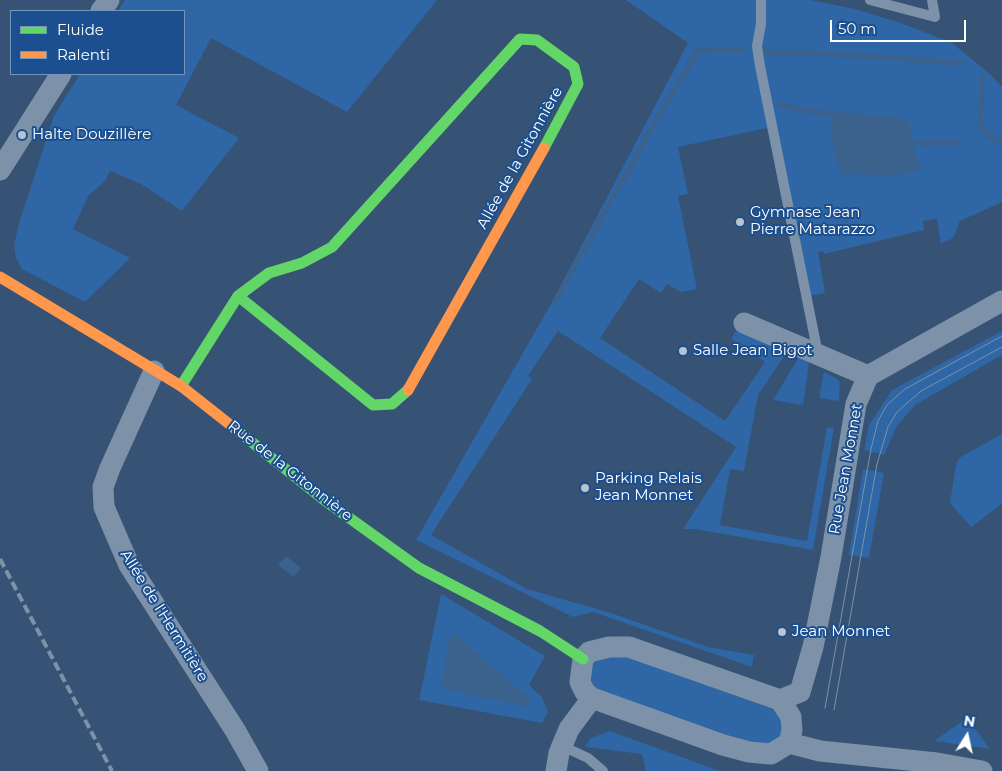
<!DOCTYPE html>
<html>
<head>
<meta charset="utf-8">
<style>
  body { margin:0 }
  #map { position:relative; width:1002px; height:771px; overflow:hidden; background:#365274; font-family:Montserrat,sans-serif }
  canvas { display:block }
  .legend { position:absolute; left:10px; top:10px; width:175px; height:65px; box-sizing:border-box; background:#1b4f8f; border:1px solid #7695bc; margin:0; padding:6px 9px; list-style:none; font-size:15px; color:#fff }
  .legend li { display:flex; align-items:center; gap:10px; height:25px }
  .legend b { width:25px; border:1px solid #7695bc }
  .north { position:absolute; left:942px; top:711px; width:50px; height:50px; -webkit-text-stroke:4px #1b4f8f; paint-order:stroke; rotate:10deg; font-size:14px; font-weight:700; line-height:20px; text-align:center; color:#fff }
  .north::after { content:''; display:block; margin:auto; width:18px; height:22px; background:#fff; clip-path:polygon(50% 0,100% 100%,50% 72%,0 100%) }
  .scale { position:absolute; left:830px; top:20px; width:136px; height:22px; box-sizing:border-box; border:2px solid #fff; border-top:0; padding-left:6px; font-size:15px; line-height:18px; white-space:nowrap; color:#fff; -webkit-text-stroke:4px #1b4f8f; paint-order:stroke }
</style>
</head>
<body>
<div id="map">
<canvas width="1002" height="771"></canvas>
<ul class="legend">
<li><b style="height:6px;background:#63d668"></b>Fluide</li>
<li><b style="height:6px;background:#ff974d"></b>Ralenti</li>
</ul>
<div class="north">N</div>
<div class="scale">50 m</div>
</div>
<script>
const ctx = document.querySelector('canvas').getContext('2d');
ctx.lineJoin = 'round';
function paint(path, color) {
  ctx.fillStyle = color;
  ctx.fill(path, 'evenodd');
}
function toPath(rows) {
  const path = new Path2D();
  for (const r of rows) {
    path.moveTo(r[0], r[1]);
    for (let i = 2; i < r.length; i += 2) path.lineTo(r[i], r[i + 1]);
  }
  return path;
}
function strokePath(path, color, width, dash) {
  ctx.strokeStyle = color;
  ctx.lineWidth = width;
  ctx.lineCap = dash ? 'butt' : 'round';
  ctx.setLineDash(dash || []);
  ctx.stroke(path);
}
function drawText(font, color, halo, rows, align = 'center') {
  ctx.font = font + ' Montserrat,sans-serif';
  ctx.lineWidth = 4;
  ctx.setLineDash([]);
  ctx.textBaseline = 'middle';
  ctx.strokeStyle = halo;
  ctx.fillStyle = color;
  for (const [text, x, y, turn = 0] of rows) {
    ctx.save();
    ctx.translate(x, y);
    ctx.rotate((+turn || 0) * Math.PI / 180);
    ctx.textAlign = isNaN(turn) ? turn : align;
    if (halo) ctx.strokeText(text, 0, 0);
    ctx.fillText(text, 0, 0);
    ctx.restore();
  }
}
const green = toPath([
  [125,0,437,0,347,112,211,38,176,105,239,138,182,211,141,184,110,171,105,181,88,196,73,229,130,258,85,302,22,269,16,258,14,245,19,223,54,116,80,74,184,74,184,11,118,11],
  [626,0,811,0,855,9,901,23,952,43,990,74,1002,87,1002,202,960,221,953,238,941,244,937,219,923,221,924,230,824,254,823,251,818,252,825,293,808,296,792,250,767,128,678,147,688,194,678,196,697,289,681,292,667,284,661,293,639,279,600,338,725,421,765,362,731,339,737,329,784,349,785,355,758,395,744,471,730,469,720,525,807,541,827,427,834,428,813,550,695,529,683,529,736,447,558,331,528,376,532,379,431,535,527,589,611,613,708,647,754,655,752,667,593,612,573,617,416,540,552,302,688,43],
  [1002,331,1002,355,915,405,897,426,884,455,864,450,869,425,892,390],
  [799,357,808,360,809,363,803,405,773,400],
  [824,372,836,378,840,382,839,401,819,398],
  [1002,434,1002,504,971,527,950,503,956,465,959,458],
  [863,469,884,473,869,558,849,555],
  [441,594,545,656,529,685,542,697,548,712,542,723,419,700],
  [613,652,773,709,784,725,781,736,776,743,753,747,596,690,590,677,591,664],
  [967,718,990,749,934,741],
  [610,731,720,771,646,771,642,754,585,747,591,738]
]);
const water = toPath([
  [838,112,895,117,909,122,912,143,920,169,917,172,897,175,840,174,832,142,831,120],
  [286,556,301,568,294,577,278,565],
  [453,633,529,698,529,706,526,707,441,688,450,635]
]);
const stream = toPath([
  [765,52,817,53,963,63],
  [982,76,980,123,988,135,1002,142],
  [778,105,834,115],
  [912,143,958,142],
  [556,300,661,112,692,61,694,54,697,51,743,50]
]);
const lane = toPath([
  [761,0,761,24,757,46,760,66,818,354],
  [870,0,935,17,932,0],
  [562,746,588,758,603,771]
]);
const street = toPath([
  [101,11,109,0],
  [0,170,61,74],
  [744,323,868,376],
  [154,371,110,468,103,487,104,507,129,565,235,730,258,771],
  [609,647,629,647,780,700,791,717,792,730,789,743,771,754,749,752,723,745,592,698,585,692,580,682,583,659,589,652,609,647],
  [780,700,800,692,813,647,831,557,856,404,868,376,1002,301],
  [789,743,820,751,937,763,982,771],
  [556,771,559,753,569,729,592,698]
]);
const fast = toPath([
  [238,296,373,405,392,404,408,390],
  [181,386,238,296,269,273,302,263,332,247,520,39,537,40,574,67,578,84,544,148],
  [238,431,323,499,419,568,540,631,583,659]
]);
const slow = toPath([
  [0,277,181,386,238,431],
  [408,390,544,148]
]);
const tram = toPath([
  [825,708,871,449,878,421,887,405,905,389,1002,336],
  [834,710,877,464,888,427,897,412,921,391,1002,347]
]);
const rail = toPath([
  [0,559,112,771]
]);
const markers = [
  [22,135,5,"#b9c2ce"],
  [740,222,5,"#b9c2ce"],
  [683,351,5,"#b9c2ce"],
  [585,488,5,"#b9c2ce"],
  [782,632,5,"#b9c2ce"]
];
const poiNames = [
  ["Halte Douzillère",32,135],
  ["Gymnase Jean",750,213],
  ["Pierre Matarazzo",750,230],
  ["Salle Jean Bigot",693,351],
  ["Parking Relais",595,479],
  ["Jean Monnet",595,496],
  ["Jean Monnet",792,632]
];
const streetNames = [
  ["Allée de la Gitonnière",520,158,-61],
  ["Rue Jean Monnet",846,469,-80],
  ["Rue de la Gitonnière",290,471,38],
  ["Allée de l'Hermitière",164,616,58]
];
paint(green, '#2f66a5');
paint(water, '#3b618d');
strokePath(stream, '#3b618d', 5.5);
strokePath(lane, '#7d92a8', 10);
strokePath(street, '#7d92a8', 21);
strokePath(fast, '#63d668', 11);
strokePath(slow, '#ff974d', 11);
strokePath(tram, '#7e92a7', 1);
strokePath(rail, '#7e92a7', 4, [9, 4]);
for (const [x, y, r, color] of markers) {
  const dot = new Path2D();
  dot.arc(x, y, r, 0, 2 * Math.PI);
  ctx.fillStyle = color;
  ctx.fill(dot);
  strokePath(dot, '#1b4f8f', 2);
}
drawText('15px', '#fff', '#1b4f8f', poiNames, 'left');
drawText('15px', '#fff', '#1b4f8f', streetNames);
</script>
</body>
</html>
